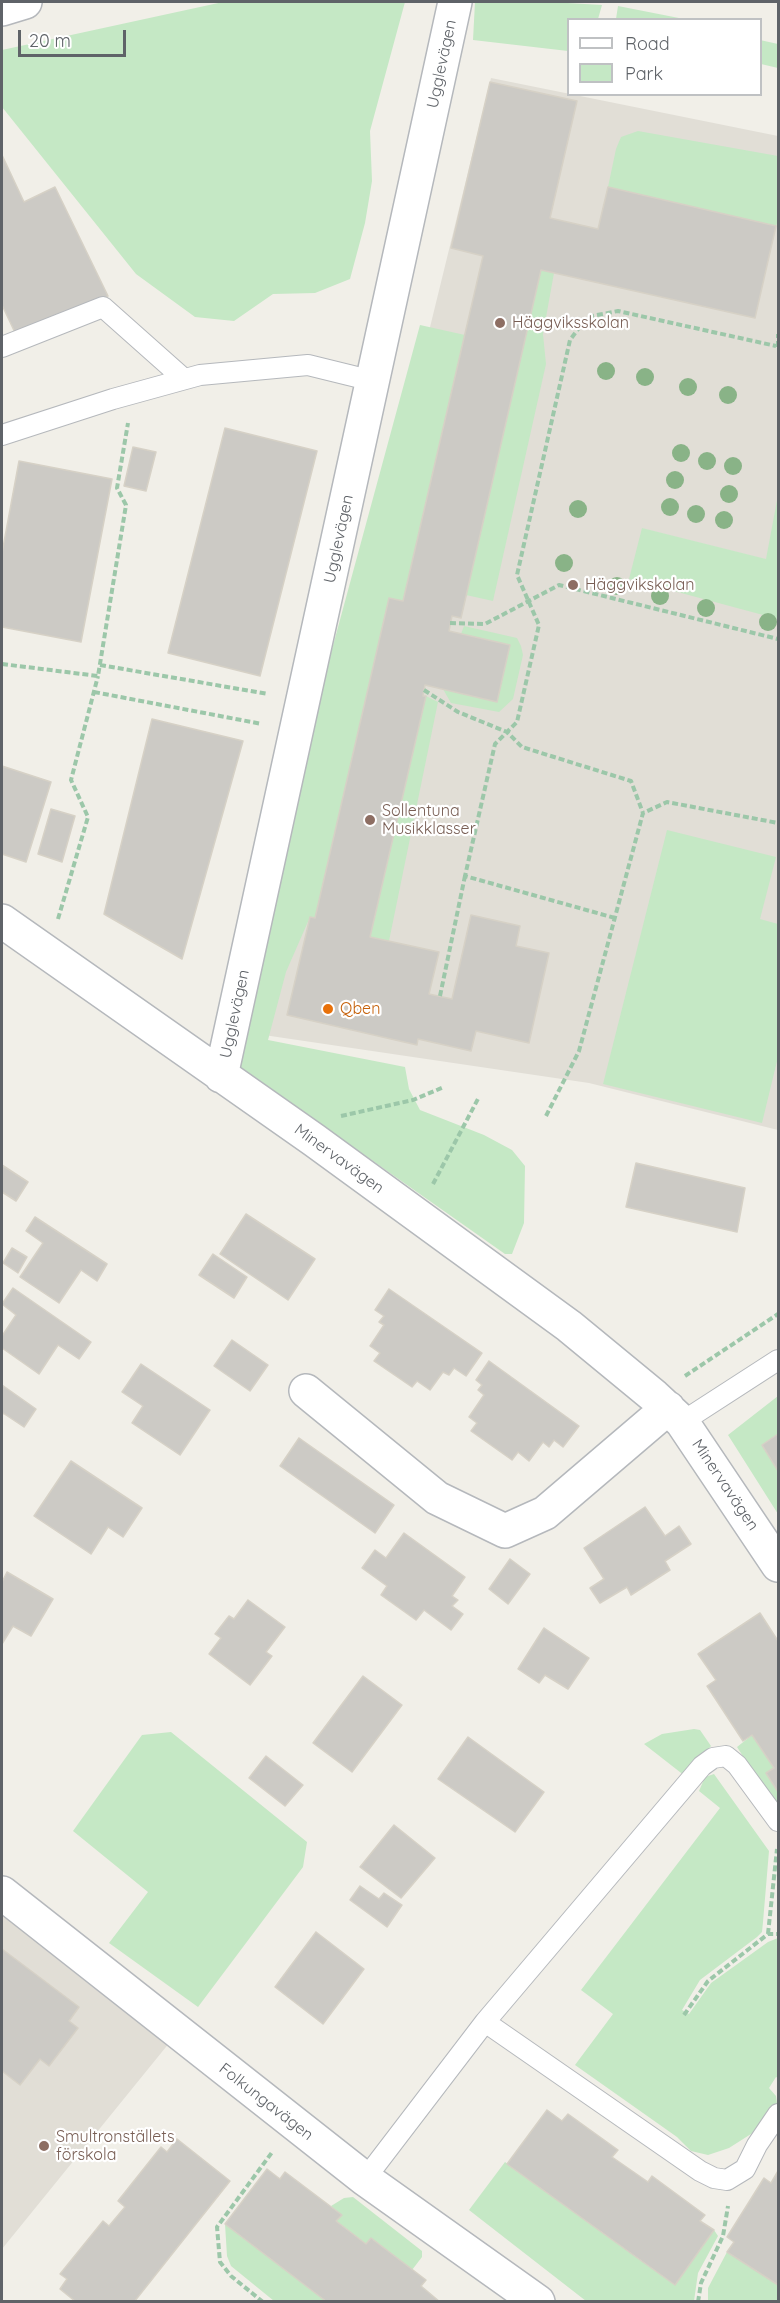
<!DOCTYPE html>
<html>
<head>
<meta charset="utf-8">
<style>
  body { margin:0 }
  #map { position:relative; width:780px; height:2303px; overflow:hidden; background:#f1efe8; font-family:Quicksand,sans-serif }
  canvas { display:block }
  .frame { position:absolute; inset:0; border:3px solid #5f6368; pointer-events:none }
  .legend { position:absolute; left:567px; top:18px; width:195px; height:78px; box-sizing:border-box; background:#fff; border:2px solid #bfc1c3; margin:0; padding:8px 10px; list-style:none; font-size:18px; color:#5f6368 }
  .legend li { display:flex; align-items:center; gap:12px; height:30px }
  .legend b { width:30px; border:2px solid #bfc1c3 }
  .scale { position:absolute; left:18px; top:30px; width:108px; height:27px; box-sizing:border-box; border:3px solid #5f6368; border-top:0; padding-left:8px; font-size:18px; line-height:21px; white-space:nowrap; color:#5f6368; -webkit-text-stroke:4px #fff; paint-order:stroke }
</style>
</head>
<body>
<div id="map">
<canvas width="780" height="2303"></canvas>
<div class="frame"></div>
<ul class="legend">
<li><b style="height:8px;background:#fff"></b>Road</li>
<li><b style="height:16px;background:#c5e8c5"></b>Park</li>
</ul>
<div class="scale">20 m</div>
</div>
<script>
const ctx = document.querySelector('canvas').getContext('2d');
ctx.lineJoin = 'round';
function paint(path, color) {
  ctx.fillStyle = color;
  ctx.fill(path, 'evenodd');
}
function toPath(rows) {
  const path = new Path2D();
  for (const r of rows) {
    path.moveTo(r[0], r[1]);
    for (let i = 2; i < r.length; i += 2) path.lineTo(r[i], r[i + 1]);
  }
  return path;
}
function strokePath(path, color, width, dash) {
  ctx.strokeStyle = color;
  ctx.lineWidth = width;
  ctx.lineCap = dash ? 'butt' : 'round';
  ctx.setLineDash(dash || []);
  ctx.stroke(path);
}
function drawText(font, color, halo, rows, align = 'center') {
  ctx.font = font + ' Quicksand,sans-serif';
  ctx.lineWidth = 4.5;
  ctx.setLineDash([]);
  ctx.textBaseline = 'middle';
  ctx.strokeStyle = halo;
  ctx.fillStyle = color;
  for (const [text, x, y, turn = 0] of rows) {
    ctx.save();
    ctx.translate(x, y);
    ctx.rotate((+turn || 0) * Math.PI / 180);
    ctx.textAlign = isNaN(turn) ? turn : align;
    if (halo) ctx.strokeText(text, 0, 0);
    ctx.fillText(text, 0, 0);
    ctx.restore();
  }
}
const education = toPath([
  [491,78,778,136,778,1130,589,1083,257,1034],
  [2,1905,170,2042,2,2249]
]);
const green = toPath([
  [223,2,405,2,370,131,372,181,365,223,350,279,315,293,273,294,234,321,195,317,136,274,2,107,2,50],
  [475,2,550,2,602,5,598,19,568,20,568,51,473,40],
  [618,6,684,19,616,19],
  [760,40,778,44,778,68,761,64],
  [638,131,778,156,778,220,776,226,608,187,616,149,621,137],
  [541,270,554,273,543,334,546,364,493,601,466,595],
  [420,325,465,335,403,601,389,598,315,918,310,917,286,972,268,1040,405,1067,409,1089,420,1110,484,1135,512,1150,525,1166,524,1223,512,1254,505,1254,238,1066,271,874],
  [778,495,778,619,629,579,642,528,766,559],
  [464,626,517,638,521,646,523,655,513,699,499,712,451,703,443,689,497,701,510,645,461,634],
  [426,696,438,702,389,941,370,937],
  [667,830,776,857,760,919,778,924,778,1057,762,1123,603,1084],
  [778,1396,778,1434,762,1445,778,1471,778,1514,728,1435],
  [694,1729,700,1730,711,1746,685,1776,644,1744,662,1734],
  [171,1732,307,1842,303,1867,198,2007,109,1943,148,1892,73,1831,142,1735],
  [752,1735,774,1768,766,1773,778,1792,778,1810,737,1747],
  [714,1774,769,1851,763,1922,762,1932,757,1937,700,1980,682,2010,689,2014,711,1983,768,1942,778,1938,778,2078,776,2077,769,2088,776,2096,777,2104,762,2127,729,2148,708,2155,691,2151,677,2137,575,2065,613,2014,581,1990,720,1808,699,1791,705,1777],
  [505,2162,675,2285,714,2230,718,2236,698,2273,694,2301,586,2301,469,2210],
  [353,2197,422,2251,422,2257,412,2270,371,2238,366,2244,336,2221,341,2215,331,2206,344,2198],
  [225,2224,327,2301,274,2301,231,2266,227,2256],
  [727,2252,778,2285,778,2301,708,2302,708,2288]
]);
const building = toPath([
  [490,82,577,101,550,218,598,229,608,187,776,226,755,318,541,270,461,618,452,616,449,631,510,645,497,702,425,685,423,696,426,696,370,937,439,952,429,994,452,999,471,915,520,926,516,946,549,953,529,1043,476,1031,471,1051,418,1039,417,1045,287,1015,310,917,315,918,389,598,403,601,483,256,451,248,490,82],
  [2,155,24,202,55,187,108,296,18,339,2,305,2,155],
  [225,428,317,451,260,676,168,653,225,428],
  [133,447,156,452,146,491,124,486,133,447],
  [19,461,112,479,81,642,2,627,2,553,19,461],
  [152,719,243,741,182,959,104,914,152,719],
  [2,766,51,782,26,862,2,854,2,766],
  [51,809,75,816,62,862,38,854,51,809],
  [636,1163,745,1188,737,1232,626,1207,636,1163],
  [2,1165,28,1182,16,1201,2,1192,2,1165],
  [246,1214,315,1259,288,1300,220,1254,246,1214],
  [35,1217,107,1264,97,1281,81,1270,59,1303,20,1277,43,1243,26,1231,35,1217],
  [12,1248,27,1257,18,1273,3,1263,12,1248],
  [213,1254,247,1277,234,1298,199,1275,213,1254],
  [13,1288,91,1342,79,1359,58,1345,39,1374,2,1348,2,1336,16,1315,2,1304,13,1288],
  [389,1289,482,1353,466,1376,454,1368,449,1375,443,1372,430,1390,417,1381,412,1387,374,1361,380,1353,370,1346,384,1325,379,1322,384,1316,375,1310,389,1289],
  [232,1340,268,1365,250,1391,214,1366,232,1340],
  [489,1361,579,1426,563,1447,554,1440,549,1447,543,1442,529,1461,518,1452,512,1460,471,1431,477,1423,469,1417,484,1395,478,1390,482,1385,476,1380,489,1361],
  [141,1364,210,1410,180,1455,132,1423,143,1406,122,1392,141,1364],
  [2,1385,36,1409,24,1427,3,1413,2,1416,2,1385],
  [778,1434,778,1471,762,1445,778,1434],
  [299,1438,394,1505,375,1533,280,1466,299,1438],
  [71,1461,142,1508,123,1537,108,1527,91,1554,34,1516,71,1461],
  [645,1507,665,1536,679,1526,691,1544,665,1561,670,1570,631,1595,627,1587,600,1603,590,1588,604,1579,584,1548,645,1507],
  [404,1533,465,1577,452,1596,458,1600,452,1606,463,1614,451,1630,424,1610,416,1620,381,1595,387,1586,362,1568,375,1550,386,1558,404,1533],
  [510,1559,530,1574,508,1604,489,1589,510,1559],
  [7,1572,53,1599,31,1636,13,1626,2,1644,2,1582,7,1572],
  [248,1600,285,1627,266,1652,272,1656,250,1685,209,1654,221,1638,215,1634,229,1616,234,1619,248,1600],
  [760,1613,778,1641,778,1792,766,1773,774,1768,752,1735,743,1741,707,1686,716,1680,698,1654,760,1613],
  [544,1628,589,1658,568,1689,545,1675,539,1683,518,1669,544,1628],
  [363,1676,402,1705,352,1772,313,1743,363,1676],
  [468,1737,544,1792,515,1832,438,1779,468,1737],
  [266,1756,303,1785,285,1806,249,1778,266,1756],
  [394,1825,435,1858,401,1898,360,1867,394,1825],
  [360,1886,379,1899,384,1893,402,1905,387,1927,350,1900,360,1886],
  [316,1932,364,1969,323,2024,275,1987,316,1932],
  [2,1949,79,2007,69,2021,78,2028,49,2066,40,2059,20,2085,2,2071,2,1949],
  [547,2110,562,2121,568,2114,618,2150,612,2157,648,2182,652,2176,705,2215,700,2221,714,2230,675,2285,507,2164,547,2110],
  [177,2139,230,2181,134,2302,76,2302,60,2289,67,2279,60,2274,103,2221,109,2226,125,2207,118,2201,161,2147,167,2152,177,2139],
  [267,2169,280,2179,285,2172,342,2215,336,2221,366,2244,371,2238,426,2280,421,2286,440,2302,327,2302,225,2224,267,2169],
  [778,2171,778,2285,727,2252,734,2242,727,2237,764,2178,771,2183,778,2171]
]);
const path = toPath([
  [778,347,778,334],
  [450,623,485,624,559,585,778,639],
  [2,664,98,676,126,505,117,488,128,423],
  [100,665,268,694],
  [424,690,458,712,507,732,522,747,631,781,643,813],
  [94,692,262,724],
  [615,918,465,876,495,744,517,722,539,625,517,575,570,340,587,317,618,311,776,346],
  [58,919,88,817,71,780,98,676],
  [440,996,465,876],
  [341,1116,413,1100,444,1087],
  [546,1116,579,1051,643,813,667,802,778,823],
  [433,1184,479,1097],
  [685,1376,778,1314],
  [768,1934,777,1849],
  [684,2015,708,1981,768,1934,778,1934],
  [263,2302,231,2276,220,2262,217,2227,273,2151],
  [698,2302,701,2283,723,2236,728,2206]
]);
const service = toPath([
  [2,347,103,307,184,379],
  [2,435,113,399,200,375,308,365,373,381],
  [682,1422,778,1360],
  [485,2022,700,2171,714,2178,727,2180,745,2169,757,2145,778,2114],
  [365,2179,485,2022,702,1766,713,1758,726,1756,737,1765,778,1821]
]);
const minor = toPath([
  [2,921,314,1140,569,1326,654,1396,682,1422,778,1565],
  [221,1076,455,2],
  [306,1391,437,1498,505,1531,545,1513,668,1408],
  [2,1893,365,2179,538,2302]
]);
const tertiary = toPath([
  [2,9,25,2]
]);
const trees = [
  [606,371],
  [645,377],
  [688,387],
  [728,395],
  [681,453],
  [707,461],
  [733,466],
  [675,480],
  [729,494],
  [670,507],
  [578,509],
  [696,514],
  [724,520],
  [564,563],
  [617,586],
  [660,596],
  [706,608],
  [768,622]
];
const markers = [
  [500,323,6,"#8d6e63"],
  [573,585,6,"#8d6e63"],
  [370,820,6,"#8d6e63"],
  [328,1009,6,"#e8710a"],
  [44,2146,6,"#8d6e63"]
];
const streetNames = [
  ["Ugglevägen",442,64,-78],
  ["Ugglevägen",339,539,-78],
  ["Ugglevägen",235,1014,-78],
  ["Minervavägen",339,1159,36],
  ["Minervavägen",725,1485,56],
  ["Folkungavägen",266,2102,38]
];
const educationNames = [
  ["Häggviksskolan",512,323],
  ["Häggvikskolan",585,585],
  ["Sollentuna",382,811],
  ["Musikklasser",382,829],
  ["Smultronställets",56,2137],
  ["förskola",56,2155]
];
const foodNames = [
  ["Qben",340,1009]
];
paint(education, '#e1ded6');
paint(green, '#c5e8c5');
paint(building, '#cccac5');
strokePath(building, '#d6d1c6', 1.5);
strokePath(service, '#b5b8bc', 22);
strokePath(minor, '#b5b8bc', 36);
strokePath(tertiary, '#b5b8bc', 36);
strokePath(path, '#9cc7a9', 4, [6, 3]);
strokePath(service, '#fff', 20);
strokePath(minor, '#fff', 33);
strokePath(tertiary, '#fff', 33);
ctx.fillStyle = '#89b387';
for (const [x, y] of trees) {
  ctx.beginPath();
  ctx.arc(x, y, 9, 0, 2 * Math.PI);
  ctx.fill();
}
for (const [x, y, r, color] of markers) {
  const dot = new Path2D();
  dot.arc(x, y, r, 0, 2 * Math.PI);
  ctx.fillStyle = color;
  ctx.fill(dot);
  strokePath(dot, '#fff', 2);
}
drawText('16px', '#5f6368', '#fff', streetNames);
drawText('16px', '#785e54', '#fff', educationNames, 'left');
drawText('16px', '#c56008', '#fff', foodNames, 'left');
</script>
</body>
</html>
